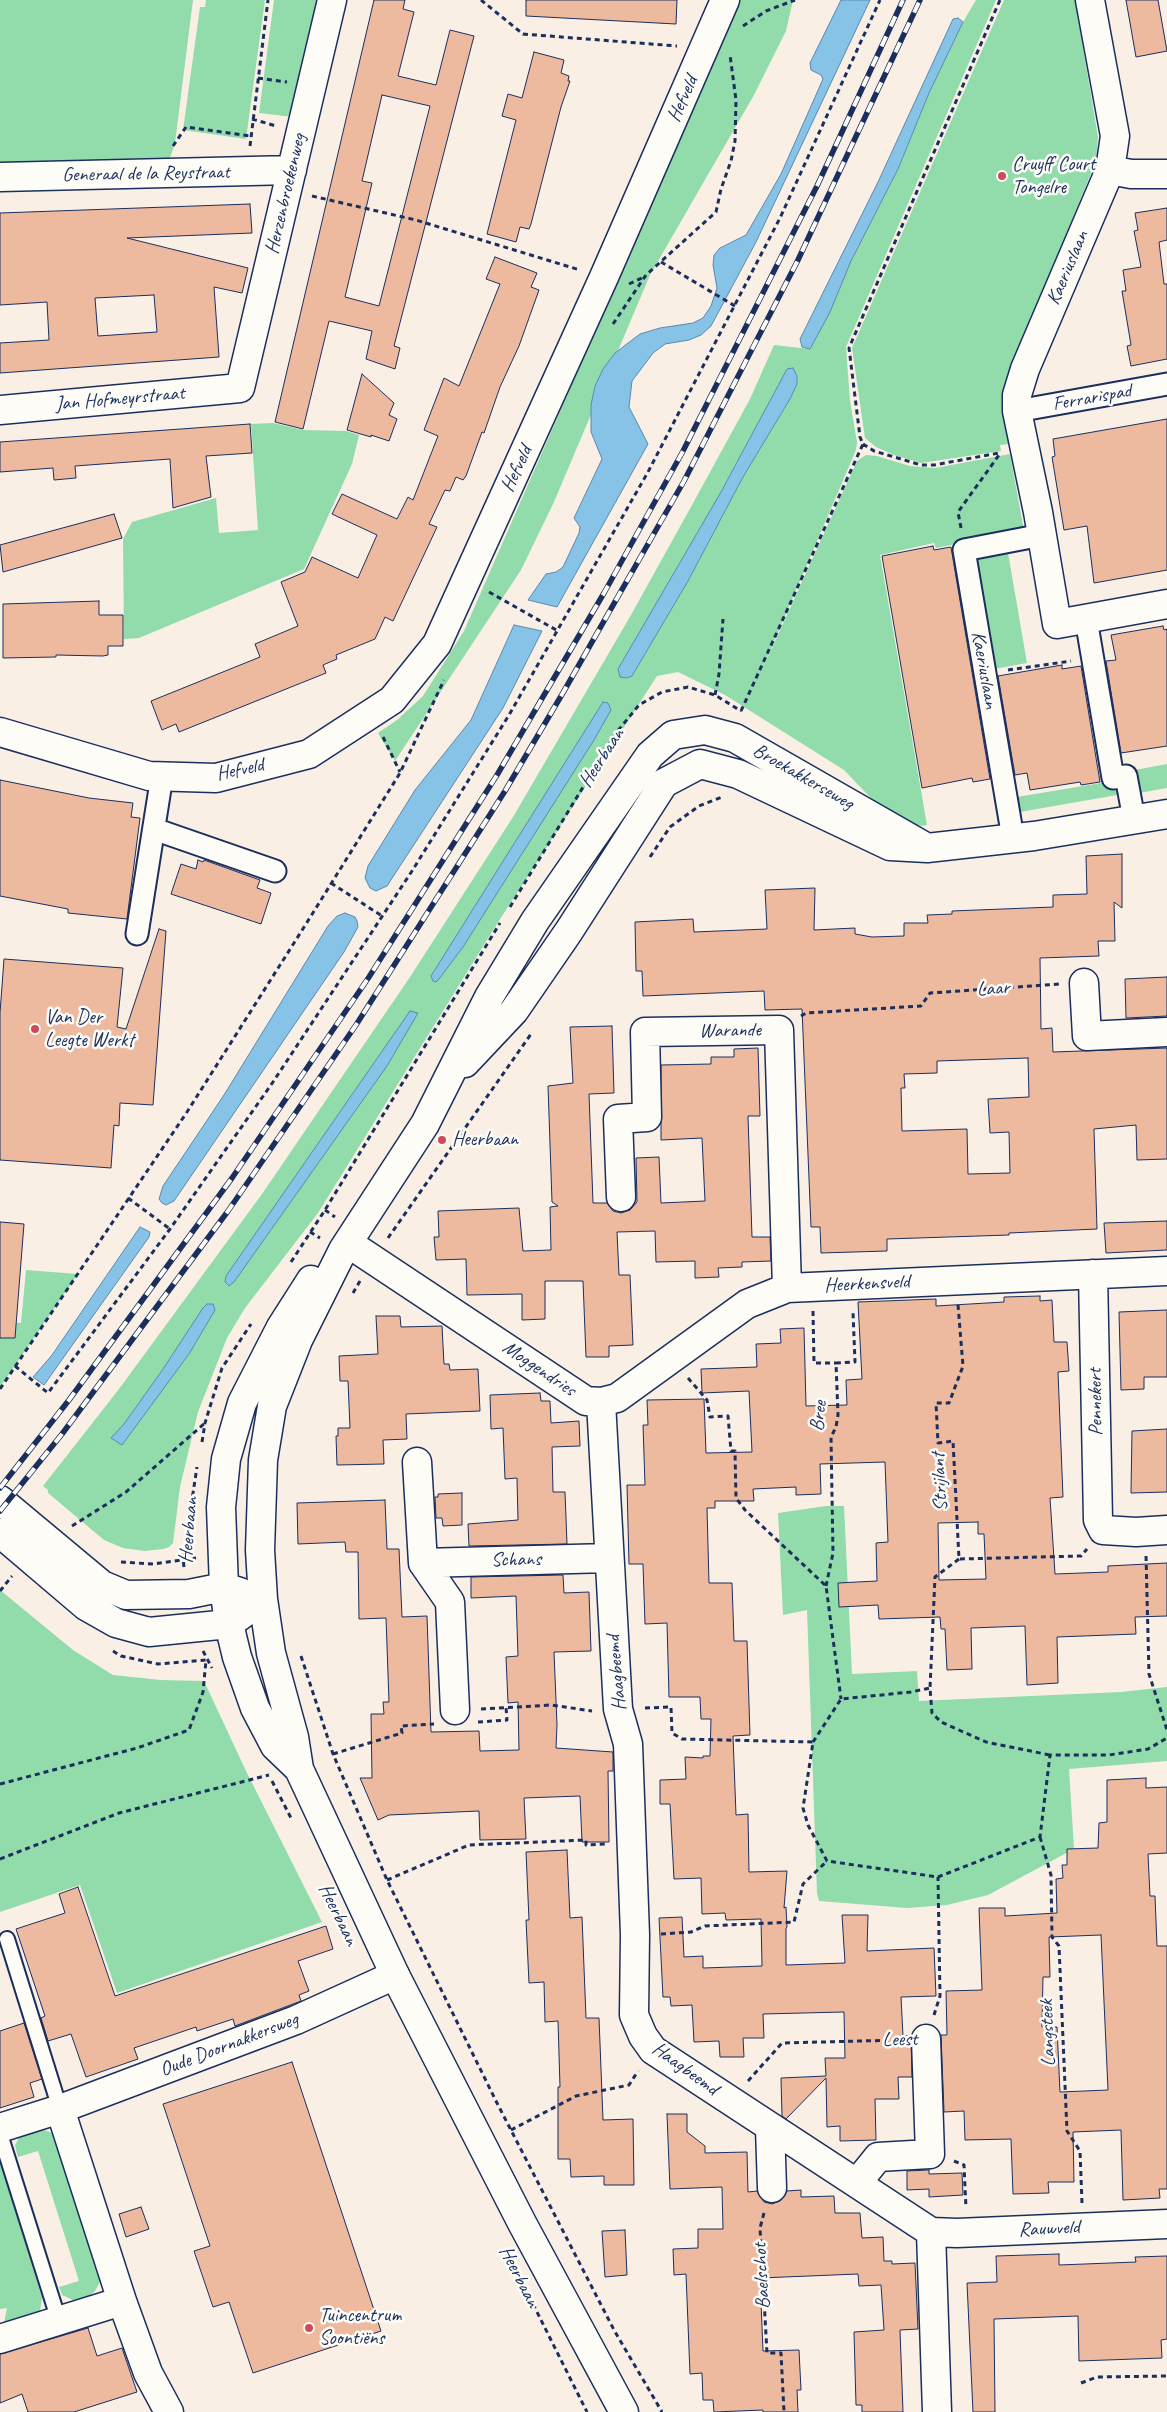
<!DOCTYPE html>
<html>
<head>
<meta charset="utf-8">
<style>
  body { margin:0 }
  canvas { display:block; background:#faefe5 }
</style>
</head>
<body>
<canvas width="1167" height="2412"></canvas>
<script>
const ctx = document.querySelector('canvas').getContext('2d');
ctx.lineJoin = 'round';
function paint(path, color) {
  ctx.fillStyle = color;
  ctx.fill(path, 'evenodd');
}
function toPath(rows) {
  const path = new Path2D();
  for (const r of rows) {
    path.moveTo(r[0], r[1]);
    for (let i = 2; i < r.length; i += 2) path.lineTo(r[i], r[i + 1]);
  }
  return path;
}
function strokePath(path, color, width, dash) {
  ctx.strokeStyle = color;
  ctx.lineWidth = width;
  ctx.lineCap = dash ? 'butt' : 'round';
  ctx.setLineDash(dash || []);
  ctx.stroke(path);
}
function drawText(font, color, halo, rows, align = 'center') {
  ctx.font = font + ' Caveat,sans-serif';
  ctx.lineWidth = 5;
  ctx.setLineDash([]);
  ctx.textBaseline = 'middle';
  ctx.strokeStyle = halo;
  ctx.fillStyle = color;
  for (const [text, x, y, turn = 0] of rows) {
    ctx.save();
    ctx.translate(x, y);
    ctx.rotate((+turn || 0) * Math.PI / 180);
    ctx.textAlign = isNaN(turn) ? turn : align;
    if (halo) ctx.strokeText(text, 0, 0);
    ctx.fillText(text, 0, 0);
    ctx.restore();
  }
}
const green = toPath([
  [0,0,193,0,175,143,170,158,51,163,0,162],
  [206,0,265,0,246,139,183,130,200,7,205,7],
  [274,0,321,0,293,117,259,113],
  [740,0,793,0,786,31,754,95,650,275,554,502,521,570,395,761,378,733,397,720,423,696,464,631],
  [976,0,996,0,846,347,850,401,857,442,856,450,761,672,857,461,866,455,877,456,910,466,935,468,1010,454,1024,531,936,548,934,543,880,555,927,825,920,826,887,815,844,770,725,695,678,672,657,676,495,927,318,1213,245,1308,227,1338,198,1412,180,1487,173,1543,169,1547,163,1549,145,1551,123,1548,104,1540,48,1493,48,1490,43,1486,119,1389,262,1194,410,977,513,817,631,615,692,505,750,399,774,345,810,349,851,261,898,169,929,93,963,22],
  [787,369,797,384,790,399,743,477,688,581,632,676,721,492],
  [1004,0,1075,0,1098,137,1096,161,1013,365,1005,415,1009,444,1000,445,1001,451,921,463,894,455,876,447,865,438,852,348],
  [273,423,303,430,346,431,359,435,352,464,304,569,139,638,124,639,123,539,132,522,216,498,219,533,258,530,251,424],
  [1007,547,1027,663,994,669,975,553],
  [1167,764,1167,788,1139,793,1135,770],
  [1119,780,1123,794,1020,812,1017,797],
  [26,1270,78,1274,0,1387,0,1321,21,1323],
  [826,1506,844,1506,852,1674,917,1671,919,1701,1121,1692,1167,1687,1167,1761,1069,1769,1074,1849,988,1895,947,1905,907,1908,819,1901,817,1893,807,1610,783,1615,778,1513],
  [0,1590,73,1650,113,1675,161,1680,204,1681,246,1771,322,1922,117,1993,80,1885,0,1912],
  [40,2129,50,2132,59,2138,101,2280,95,2291,88,2297,75,2301,62,2295,59,2287,79,2281,38,2151,18,2157,15,2145,22,2132],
  [0,2162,42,2298,40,2311,35,2317,3,2328,7,2308,0,2309]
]);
const water = toPath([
  [841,0,870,0,756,242,711,326,701,335,689,340,665,344,653,353,632,381,629,407,648,444,557,607,528,600,546,574,556,572,563,567,579,533,580,527,574,518,602,459,591,432,591,405,595,386,603,369,615,353,640,334,660,328,693,323,703,318,711,306,717,288,713,265,714,255,720,248,746,235,781,174,823,79,821,75,811,70,810,63,841,0],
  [958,18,963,22,929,93,898,169,851,261,830,312,810,349,802,347,800,339,878,182,953,19,958,18],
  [793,368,797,376,797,384,790,399,743,477,688,581,632,676,627,678,620,677,618,669,721,492,787,369,793,368],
  [514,625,542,631,503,708,387,886,376,891,370,888,365,878,368,866,415,790,471,720,514,625],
  [603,702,608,703,611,710,594,740,463,947,439,979,436,982,433,981,431,976,603,702],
  [345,913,355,917,357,921,358,927,344,952,174,1201,166,1205,162,1203,159,1199,163,1186,224,1095,328,926,337,916,345,913],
  [410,1011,418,1013,387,1066,234,1282,229,1286,225,1282,226,1276,410,1011],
  [140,1227,150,1232,149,1237,44,1385,33,1377,52,1355,140,1227],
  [207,1304,213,1304,215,1310,189,1354,122,1445,111,1438,124,1424,161,1372,203,1308,207,1304]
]);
const building = toPath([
  [374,0,405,0,403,9,414,12,398,76,436,85,450,30,474,36,394,346,400,348,395,369,366,359,372,331,329,321,303,429,275,422,374,0],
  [382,95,430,106,379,306,345,297,372,183,362,181,382,95],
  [526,0,677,0,676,24,526,16,526,0],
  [1126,0,1158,0,1167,51,1136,57,1126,0],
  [534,52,564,60,561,73,569,76,568,81,570,81,561,107,531,224,529,229,520,227,516,242,487,234,516,120,502,116,508,94,522,98,534,52],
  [250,204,252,233,127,238,248,268,242,293,214,287,219,357,0,373,0,343,49,340,47,302,0,305,0,213,250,204],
  [154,295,157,332,98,336,95,298,154,295],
  [1167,208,1167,240,1159,242,1164,284,1167,284,1167,359,1131,366,1127,346,1131,345,1122,291,1126,291,1123,270,1141,267,1134,231,1138,230,1135,213,1167,208],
  [495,257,537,273,531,287,539,290,519,346,500,387,484,433,482,432,466,476,463,480,456,477,450,491,445,490,429,524,437,527,393,621,385,617,375,639,336,655,337,659,323,665,326,673,179,732,176,724,162,730,151,701,260,657,255,644,298,626,281,582,305,572,312,557,358,578,377,535,332,514,342,494,397,519,408,497,413,500,438,436,424,430,444,378,459,386,500,284,486,279,495,257],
  [362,374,394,403,389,415,397,419,389,441,371,435,371,437,347,430,362,374],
  [1167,419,1167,570,1094,583,1087,526,1064,530,1052,457,1055,456,1053,439,1167,419],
  [250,424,252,453,206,456,211,497,176,507,173,508,170,459,75,466,76,478,54,480,53,468,0,472,0,442,250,424],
  [114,514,122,538,3,572,0,545,114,514],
  [933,546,934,550,951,547,990,779,973,782,972,778,922,788,882,556,933,546],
  [99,601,99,615,123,615,123,646,108,646,108,655,103,656,56,655,56,657,3,658,3,604,99,601],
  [1163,626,1164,630,1167,629,1167,746,1121,753,1106,661,1116,660,1111,635,1163,626],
  [1062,665,1062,669,1081,666,1100,782,1081,785,1080,782,1030,790,1027,773,1015,775,998,676,1062,665],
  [0,780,89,798,133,803,131,817,140,818,127,919,68,913,68,909,0,896,0,780],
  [1122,854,1122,908,1114,902,1115,941,1098,941,1099,956,1040,958,1041,1029,1052,1028,1053,1052,1167,1048,1167,1159,1137,1160,1136,1125,1094,1129,1097,1229,1009,1233,1009,1235,887,1239,887,1251,821,1253,820,1227,811,1227,802,1009,765,1010,764,991,643,996,642,971,636,971,635,922,693,919,694,932,767,929,765,890,815,888,814,930,855,928,855,934,872,937,904,936,904,923,928,923,927,915,952,914,952,911,1053,907,1053,895,1087,894,1086,856,1122,854],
  [1028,1058,1029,1097,988,1099,990,1133,1009,1132,1010,1173,968,1174,967,1129,902,1131,901,1088,905,1088,904,1074,937,1073,937,1061,1028,1058],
  [198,860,203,862,204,860,260,880,257,888,271,893,261,924,171,894,181,864,196,869,198,860],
  [159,929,166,931,153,1105,120,1103,119,1126,114,1125,111,1168,0,1160,0,1013,4,959,123,968,117,1027,126,1029,159,929],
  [1167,977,1167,1016,1126,1018,1125,979,1167,977],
  [612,1026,614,1093,589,1094,593,1203,607,1203,613,1211,621,1213,630,1210,637,1202,636,1158,659,1157,661,1203,705,1201,702,1138,661,1140,661,1065,711,1064,711,1057,734,1057,734,1049,758,1048,760,1116,748,1116,752,1237,770,1237,771,1261,742,1262,742,1267,718,1268,719,1277,695,1278,695,1261,656,1262,655,1231,617,1232,619,1275,630,1275,633,1345,609,1346,609,1357,586,1357,583,1281,545,1281,545,1319,522,1320,522,1294,467,1295,466,1259,436,1260,434,1237,439,1237,438,1211,519,1208,523,1251,551,1250,550,1207,558,1206,552,1202,548,1086,573,1083,570,1027,612,1026],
  [1167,1221,1167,1250,1106,1253,1104,1223,1167,1221],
  [0,1222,24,1224,15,1338,0,1338,0,1222],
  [1040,1296,1040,1301,1052,1300,1054,1342,1067,1342,1069,1371,1058,1372,1063,1497,1050,1498,1055,1574,1108,1572,1108,1566,1167,1563,1167,1616,1135,1617,1136,1634,1057,1637,1058,1683,1027,1685,1025,1626,971,1628,972,1669,947,1670,945,1629,941,1629,940,1617,879,1619,878,1605,839,1607,838,1583,877,1581,876,1543,888,1542,885,1462,820,1464,821,1494,796,1495,796,1487,753,1489,754,1501,715,1501,715,1508,707,1508,709,1583,732,1583,734,1641,747,1641,750,1735,733,1736,736,1815,748,1814,749,1872,787,1871,784,1908,786,1907,787,1927,786,1928,786,1965,845,1963,842,1915,868,1915,867,1951,934,1948,936,1996,901,1997,903,2036,911,2036,912,2077,898,2077,899,2099,875,2099,876,2140,840,2141,840,2126,827,2127,826,2078,786,2119,782,2116,781,2078,826,2076,825,2058,845,2058,844,2012,763,2014,764,2038,743,2038,744,2057,720,2057,719,2041,694,2042,692,2005,671,2006,670,1997,663,1997,659,1918,682,1917,684,1957,703,1956,703,1968,762,1966,761,1919,726,1920,725,1913,702,1914,701,1878,674,1879,670,1804,660,1804,660,1780,686,1779,685,1757,703,1758,703,1756,710,1756,711,1719,701,1719,700,1697,669,1697,667,1623,645,1624,643,1564,629,1564,627,1485,645,1485,643,1425,648,1425,647,1400,704,1399,706,1453,752,1452,749,1391,702,1393,701,1369,757,1367,756,1344,781,1343,780,1329,804,1328,806,1406,847,1405,846,1380,862,1379,858,1302,936,1299,936,1306,1004,1302,1004,1297,1040,1296],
  [978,1522,978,1534,984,1534,986,1579,939,1580,938,1523,978,1522],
  [1167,1310,1167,1377,1144,1377,1144,1389,1121,1390,1119,1312,1167,1310],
  [376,1316,400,1316,401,1327,442,1326,444,1364,449,1364,450,1370,478,1369,480,1411,406,1414,407,1439,383,1440,384,1464,337,1465,336,1436,338,1436,338,1428,350,1428,348,1381,340,1381,339,1356,378,1354,376,1316],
  [540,1393,541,1401,550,1401,551,1423,579,1421,580,1446,552,1447,553,1492,565,1492,567,1544,469,1546,468,1524,518,1520,517,1478,505,1479,503,1428,491,1429,490,1395,540,1393],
  [1167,1429,1167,1492,1131,1493,1132,1431,1167,1429],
  [462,1493,462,1525,443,1526,442,1518,436,1518,435,1497,438,1497,438,1494,462,1493],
  [385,1500,387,1549,399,1549,402,1617,427,1616,431,1732,479,1731,480,1751,519,1750,518,1702,508,1703,506,1657,518,1656,516,1596,471,1598,471,1577,563,1575,564,1593,589,1592,591,1651,554,1652,557,1725,556,1748,613,1752,613,1771,608,1771,609,1842,582,1842,580,1796,524,1798,526,1839,480,1840,479,1811,389,1815,378,1820,360,1778,372,1778,371,1714,384,1714,383,1702,389,1702,386,1618,359,1619,358,1552,346,1552,345,1542,298,1544,297,1503,385,1500],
  [1146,1778,1146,1788,1167,1787,1167,1853,1148,1854,1150,1896,1155,1896,1157,1946,1167,1946,1167,2189,1159,2189,1160,2198,1123,2200,1121,2130,1073,2132,1074,2182,1048,2182,1049,2193,1013,2194,1011,2139,965,2140,964,2111,944,2112,941,2035,947,2035,946,1991,982,1990,979,1908,1005,1908,1005,1916,1057,1913,1056,1879,1063,1878,1062,1865,1067,1865,1067,1849,1098,1848,1099,1823,1107,1822,1107,1780,1146,1778],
  [1101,1935,1108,2090,1060,2092,1057,2027,1042,2027,1043,1977,1050,1977,1049,1937,1101,1935],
  [567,1850,570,1918,582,1917,586,2018,599,2018,603,2120,633,2119,634,2185,604,2185,604,2176,571,2177,570,2159,558,2159,558,2087,560,2087,558,2021,545,2022,544,1982,529,1983,526,1920,529,1920,526,1852,567,1850],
  [78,1887,115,1996,326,1926,333,1949,298,1961,309,1991,299,1995,301,2001,235,2026,233,2019,197,2031,196,2027,134,2048,138,2059,86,2077,71,2034,48,2041,41,2018,45,2016,16,1929,65,1913,59,1894,78,1887],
  [24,2023,42,2079,30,2083,34,2097,0,2108,0,2031,24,2023],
  [292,2062,381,2331,253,2373,229,2302,213,2307,194,2251,210,2246,163,2104,292,2062],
  [667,2114,687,2114,687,2132,705,2146,705,2153,747,2152,748,2192,757,2191,764,2202,772,2204,780,2201,787,2191,801,2190,801,2197,834,2196,835,2213,860,2213,862,2238,883,2237,884,2261,892,2261,892,2264,915,2263,918,2329,900,2330,903,2412,862,2412,862,2405,856,2405,854,2332,884,2330,881,2285,859,2286,858,2274,760,2278,763,2351,799,2350,801,2390,797,2390,798,2412,763,2412,763,2410,714,2412,713,2400,703,2400,702,2373,690,2374,686,2274,674,2275,673,2249,698,2248,698,2229,723,2229,722,2187,670,2189,667,2114],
  [929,2170,929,2174,962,2173,963,2195,929,2197,929,2189,907,2190,907,2171,929,2170],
  [141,2207,149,2229,126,2237,119,2214,141,2207],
  [625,2230,627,2275,605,2277,602,2231,625,2230],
  [1059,2254,1059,2265,1136,2262,1135,2257,1167,2256,1167,2339,1161,2340,1162,2358,1079,2361,1078,2316,994,2319,995,2412,973,2412,967,2283,997,2282,996,2256,1059,2254],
  [88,2328,97,2356,122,2348,137,2392,74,2412,28,2412,22,2394,0,2403,0,2354,88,2328]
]);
const path = toPath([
  [481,0,523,34,677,46],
  [743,26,766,11,795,0],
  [258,78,287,82],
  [252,119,276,126],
  [173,146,186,127,250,136],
  [250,146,268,0],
  [312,196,416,220,580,270],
  [661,262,735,306],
  [629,284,644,277],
  [613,324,646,275,716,212,721,189,731,161,735,141,736,100,730,55],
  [863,444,874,451,921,465,934,465,999,453],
  [961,528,958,512,999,455],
  [489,592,558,631],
  [1008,670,1071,661],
  [715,695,719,674,723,619],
  [741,711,863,444,860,437,849,348,1000,0],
  [383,737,400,772],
  [650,857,670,827,699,806,722,797],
  [331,883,382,916],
  [510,907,616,733,639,705,662,692,688,687,715,695,741,711],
  [801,1016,806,1013,921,1006,930,993,1060,984],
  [128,1198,170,1229],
  [325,1210,335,1217],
  [310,1232,320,1238],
  [388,1238,531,1034],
  [291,1262,325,1210,500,923],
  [353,1293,360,1281],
  [958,1305,963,1366,949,1403,936,1403,938,1443,953,1441,959,1559,1081,1556,1087,1549],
  [813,1311,814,1363,836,1363],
  [15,1366,48,1393,170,1229,273,1082,412,871,509,715,648,472,780,218,880,0],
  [688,1378,707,1400,710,1417,728,1416,731,1451,735,1451,736,1498,745,1510,826,1586,841,1699],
  [0,1389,187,1112,306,924,400,773,444,680],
  [202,1442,205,1423,222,1368,251,1324],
  [72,1526,126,1492,205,1423],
  [1146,1556,1149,1674,1167,1730],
  [959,1559,935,1577,930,1688,932,1713,941,1722,986,1742,1050,1755],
  [121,1562,153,1564,196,1558],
  [184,1567,183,1559,197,1467],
  [826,1586,833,1553,831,1437,836,1427,838,1415,836,1363,855,1362,853,1312],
  [0,1591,12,1576],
  [113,1651,121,1656,158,1664,206,1660],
  [203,1651,212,1668],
  [301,1656,333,1754,387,1880,497,2103,614,2330,662,2412],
  [645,1708,671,1707,672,1733,682,1739,813,1742,803,1808,808,1825,827,1861,938,1877,1040,1837,1050,1755,1109,1755,1148,1749,1167,1738],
  [481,1709,551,1705,592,1711],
  [478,1722,507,1720,506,1707],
  [813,1742,841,1699,911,1692,930,1688],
  [333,1754,402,1733,401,1726,434,1724],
  [272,1781,291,1818],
  [0,1784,137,1748,189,1730,203,1692,206,1660],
  [1040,1837,1051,1875,1052,1937,1059,1946,1067,2131,1080,2151,1082,2203],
  [0,1859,119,1813,269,1775],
  [387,1880,469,1845,586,1840,586,1845,605,1844],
  [661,1934,691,1932,705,1926,794,1922,803,1884,827,1861],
  [934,2015,940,1996,938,1877],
  [748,2081,782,2043,900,2040],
  [511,2130,576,2096,629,2085,638,2071],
  [954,2161,964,2165,966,2208],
  [764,2213,760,2228,767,2353,781,2353,784,2412],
  [529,2296,587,2412],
  [1081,2383,1097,2377,1167,2376]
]);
const service = toPath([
  [7,1939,60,2109],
  [0,2134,59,2321]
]);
const pedestrian = toPath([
  [1017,411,1167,384],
  [1086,619,1113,778,1126,776,1134,819],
  [154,829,275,871],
  [1013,838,964,550,1042,535],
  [137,934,162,776]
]);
const minor = toPath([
  [1090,0,1115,136,1110,170,1025,369,1017,395,1017,411,1038,512,1057,624,1167,604],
  [1110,170,1131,174,1167,174],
  [0,177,292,170],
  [0,410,240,388,332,0],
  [0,732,149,776,216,778,309,754,392,700,437,644,604,277,725,0],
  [1084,983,1087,1036,1167,1032],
  [621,1197,618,1119,647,1117,645,1032,779,1030,787,1288],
  [348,1243,586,1401,601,1402,617,1398,747,1304,787,1288,1167,1271],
  [1093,1274,1098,1520,1103,1530,1136,1532,1167,1530],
  [601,1402,618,1709,628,1744,635,1935,634,2015,643,2036,653,2050,931,2232,937,2412],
  [417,1462,423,1563,450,1602,455,1710],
  [423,1563,609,1558],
  [0,2128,60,2109],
  [770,2128,772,2188],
  [857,2183,878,2157,930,2154,926,2039],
  [931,2232,957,2233,1167,2224],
  [0,2339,122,2301],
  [169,2412,148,2373,122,2301,60,2109,296,2020,395,1975]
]);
const tertiary = toPath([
  [465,1063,514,1011,569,931,664,783,700,764,738,774,890,846,927,848,1034,836,1167,814],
  [0,1500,102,1585,126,1595,189,1594,224,1587,240,1592],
  [0,1533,86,1606,116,1623,149,1632,229,1624,244,1613],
  [299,1769,275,1746,255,1708,237,1657,229,1624,224,1587,221,1507,226,1459,242,1403,281,1327,311,1280],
  [624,2412,522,2223,395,1975,299,1769,294,1737,271,1653,263,1599,260,1550,263,1460,272,1406,298,1340,343,1250,425,1124,489,997,535,921,650,755,673,735,705,730,735,738,927,848]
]);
const rail = toPath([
  [0,1488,69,1400,232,1178,369,977,497,775,604,593,682,453,817,186,903,0],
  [0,1511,62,1434,228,1211,356,1025,505,791,564,691,684,481,797,262,920,0]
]);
const markers = [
  [1002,176,5,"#d1495b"],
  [35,1029,5,"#d1495b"],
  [442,1140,5,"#d1495b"],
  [309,2328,5,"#d1495b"]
];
const streetNames = [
  ["Hefveld",683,99,-66],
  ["Generaal de la Reystraat",146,174,-1],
  ["Herzenbroekenweg",286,194,-77],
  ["Kaeriuslaan",1068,268,-67],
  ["Ferrarispad",1092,398,-10],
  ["Jan Hofmeyrstraat",120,399,-5],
  ["Hefveld",517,469,-65],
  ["Kaeriuslaan",984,670,80],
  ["Heerbaan",602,758,-57],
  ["Hefveld",240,770,-12],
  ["Broekakkerseweg",803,777,30],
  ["Laar",993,989,-4],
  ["Warande",730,1031,-1],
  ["Heerkensveld",867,1284,-3],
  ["Moggendries",539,1369,34],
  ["Pennekert",1096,1402,-91],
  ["Bree",819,1416,-83],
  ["Strijlant",940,1482,-93],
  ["Heerbaan",189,1530,-85],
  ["Schans",516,1560,-1],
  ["Haagbeemd",617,1673,-95],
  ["Heerbaan",338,1915,64],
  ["Langsteek",1048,2033,-92],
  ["Leest",900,2040,-1],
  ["Oude Doornakkersweg",229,2045,-21],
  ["Haagbeemd",685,2069,36],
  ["Rauwveld",1049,2229,-3],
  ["Baelschot",762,2276,-93],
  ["Heerbaan",519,2277,63]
];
const poiNames = [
  ["Cruyff Court",1012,165],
  ["Tongelre",1012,188],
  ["Van Der",45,1018],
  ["Leegte Werkt",45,1041],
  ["Heerbaan",452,1140],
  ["Tuincentrum",319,2316],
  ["Soontiëns",319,2339]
];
paint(green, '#92dcac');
paint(water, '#86c3e6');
strokePath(water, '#5b88b0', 1);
paint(building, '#edb99f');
strokePath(building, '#1b2f5e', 1);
strokePath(service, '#1b2f5e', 18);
strokePath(pedestrian, '#1b2f5e', 25);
strokePath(minor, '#1b2f5e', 31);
strokePath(tertiary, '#1b2f5e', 31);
strokePath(path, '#1b2f5e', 3, [5, 4]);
strokePath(service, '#fdfcf7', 14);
strokePath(pedestrian, '#fdfcf7', 21);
strokePath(minor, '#fdfcf7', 28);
strokePath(tertiary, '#fdfcf7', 28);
strokePath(rail, '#1b2f5e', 5.5);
strokePath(rail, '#fdfcf7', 4, [11]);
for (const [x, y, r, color] of markers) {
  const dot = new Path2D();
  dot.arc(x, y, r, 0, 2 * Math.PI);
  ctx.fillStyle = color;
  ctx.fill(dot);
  strokePath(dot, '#fdfcf7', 2);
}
drawText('20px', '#1b2f5e', '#fdfcf7', streetNames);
drawText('20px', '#1b2f5e', '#fdfcf7', poiNames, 'left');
</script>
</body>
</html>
